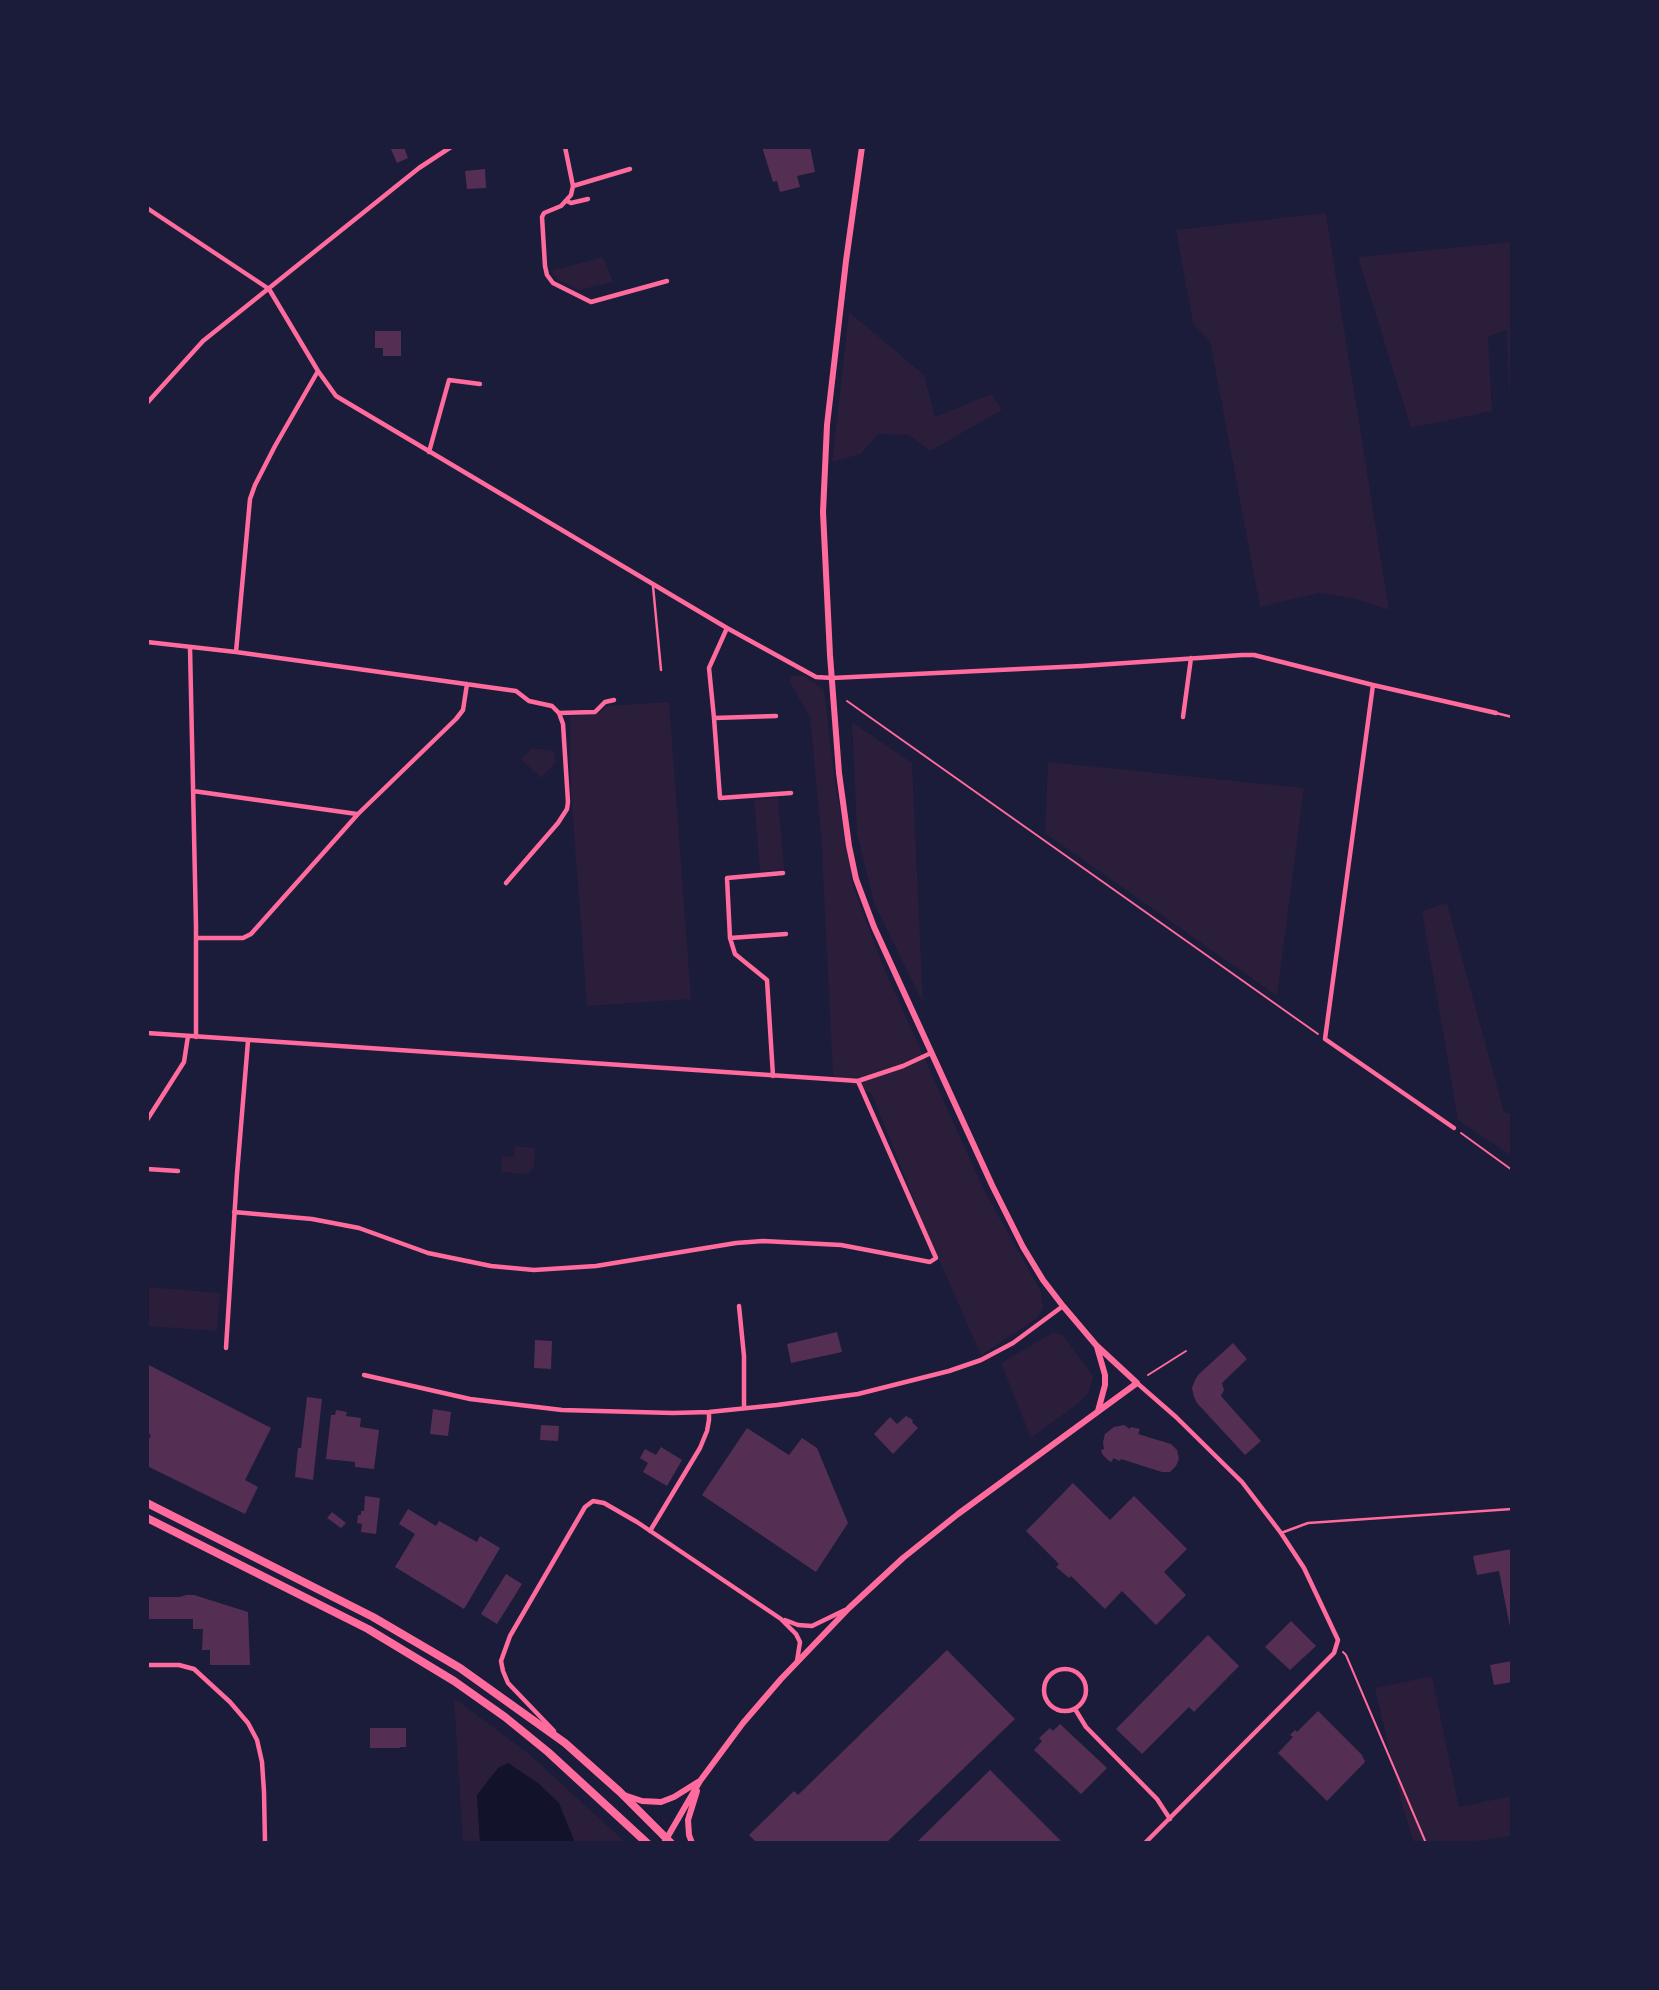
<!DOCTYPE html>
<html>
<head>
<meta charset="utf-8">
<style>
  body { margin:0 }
  #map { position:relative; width:1659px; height:1990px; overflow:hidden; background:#1b1b3a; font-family:"Sofia Sans Condensed",sans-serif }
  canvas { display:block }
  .frame { position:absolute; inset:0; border:149px solid #1b1b3a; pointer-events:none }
</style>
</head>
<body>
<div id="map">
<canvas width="1659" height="1990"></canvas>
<div class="frame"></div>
</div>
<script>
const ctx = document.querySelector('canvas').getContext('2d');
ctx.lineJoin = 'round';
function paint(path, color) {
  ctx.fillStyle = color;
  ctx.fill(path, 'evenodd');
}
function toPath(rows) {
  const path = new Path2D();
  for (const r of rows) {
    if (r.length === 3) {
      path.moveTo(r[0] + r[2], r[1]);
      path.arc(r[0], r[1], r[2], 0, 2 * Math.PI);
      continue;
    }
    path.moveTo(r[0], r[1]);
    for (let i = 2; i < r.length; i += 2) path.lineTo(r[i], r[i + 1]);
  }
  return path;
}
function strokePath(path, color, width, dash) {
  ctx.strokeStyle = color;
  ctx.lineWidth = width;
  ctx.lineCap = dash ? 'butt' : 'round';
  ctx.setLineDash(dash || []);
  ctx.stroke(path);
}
const green = toPath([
  [1326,213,1333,259,1389,610,1356,599,1319,593,1260,607,1210,341,1193,324,1176,230],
  [1512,242,1512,389,1509,389,1507,330,1488,337,1492,411,1411,428,1358,257],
  [603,257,613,282,579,290,558,280,551,271],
  [849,312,924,375,935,417,991,394,1002,410,930,451,909,435,878,434,861,454,832,462],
  [792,676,805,676,824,690,834,776,853,886,883,966,983,1188,1041,1292,1043,1308,1036,1319,981,1355,928,1235,872,1094,833,1075,821,834,810,717,789,681],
  [669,702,691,999,587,1006,571,792,570,716,598,714,607,706],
  [852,722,912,763,923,1003,874,903,857,833],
  [532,748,554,751,556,762,541,778,521,759],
  [1048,762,1304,788,1277,996,1045,833],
  [778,798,784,869,760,871,754,800],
  [1447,903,1504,1112,1512,1114,1512,1156,1458,1120,1422,911],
  [515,1146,535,1148,534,1167,527,1174,501,1172,502,1156,514,1157],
  [147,1287,220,1293,217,1331,147,1326],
  [1052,1333,1062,1334,1093,1376,1089,1392,1080,1402,1031,1438,1001,1363],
  [1432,1676,1459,1807,1512,1796,1512,1836,1461,1843,1414,1843,1401,1801,1375,1688],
  [454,1698,529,1754,626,1843,575,1843,558,1803,477,1795,480,1843,463,1843]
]);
const water = toPath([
  [508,1763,538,1783,559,1803,575,1843,480,1843,477,1795,498,1768]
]);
const building = toPath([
  [395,147,404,147,408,158,397,163,391,149],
  [762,147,810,147,815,172,797,176,800,187,780,192,777,181,773,182],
  [485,169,486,188,467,189,465,171],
  [375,331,401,331,401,356,383,356,383,348,375,348],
  [837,1332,842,1352,791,1363,787,1344],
  [535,1340,552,1341,551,1369,534,1368],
  [1233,1343,1247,1359,1222,1383,1224,1390,1221,1396,1261,1441,1245,1455,1197,1403,1194,1397,1192,1388,1195,1380,1199,1374],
  [147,1364,271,1428,245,1480,258,1487,245,1514,147,1466,147,1443,151,1435,147,1433],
  [307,1397,322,1399,313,1480,295,1477,298,1448,301,1448],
  [433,1409,451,1412,448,1436,430,1434],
  [336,1410,347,1412,346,1416,361,1418,360,1427,379,1430,374,1469,355,1467,355,1462,326,1459,331,1415,335,1415],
  [906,1416,913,1420,912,1422,918,1428,893,1454,874,1434,890,1417,897,1424],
  [541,1425,559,1426,558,1441,540,1440],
  [1124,1425,1130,1429,1131,1427,1140,1429,1138,1434,1171,1444,1177,1450,1179,1459,1176,1466,1170,1472,1162,1472,1121,1459,1120,1461,1113,1458,1112,1462,1109,1461,1102,1454,1101,1450,1104,1449,1103,1442,1105,1434,1114,1427],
  [747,1428,789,1455,802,1438,817,1448,848,1523,816,1572,702,1495],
  [661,1447,682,1460,667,1486,643,1472,648,1463,640,1458,645,1449,656,1455],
  [1073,1483,1110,1520,1134,1496,1187,1549,1164,1572,1186,1595,1156,1625,1122,1591,1105,1609,1071,1576,1069,1578,1056,1567,1059,1564,1026,1531],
  [365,1496,380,1498,376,1534,361,1532,362,1524,357,1523,358,1515,361,1515,361,1511,364,1511],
  [408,1509,436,1526,439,1521,477,1542,480,1536,500,1548,464,1609,395,1567,415,1534,399,1524],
  [332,1512,346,1523,341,1528,327,1518],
  [1512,1549,1512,1632,1511,1632,1499,1571,1477,1575,1473,1556],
  [506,1574,522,1584,497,1624,481,1614],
  [186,1595,194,1595,248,1612,250,1665,210,1665,210,1650,202,1650,203,1629,193,1629,193,1619,147,1619,147,1597,180,1597],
  [1291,1621,1316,1646,1290,1670,1265,1647],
  [1208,1635,1239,1666,1194,1712,1189,1707,1142,1754,1116,1729],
  [947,1650,1015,1719,886,1843,757,1843,749,1835,794,1791,798,1795],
  [1512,1661,1512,1682,1494,1685,1490,1665],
  [1318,1711,1362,1755,1365,1762,1327,1801,1278,1753,1293,1737,1290,1735,1295,1730,1297,1732],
  [1060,1724,1107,1768,1081,1794,1034,1750,1042,1741,1039,1738,1050,1728,1053,1731],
  [370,1728,406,1728,406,1747,400,1747,400,1748,370,1748],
  [990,1770,1063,1843,916,1843]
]);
const path = toPath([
  [847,701,1318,1034],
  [1461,1133,1512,1170],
  [1148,1375,1186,1351],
  [1343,1652,1346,1655,1426,1843]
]);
const service = toPath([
  [653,586,661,670],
  [1496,713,1512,717],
  [1281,1533,1308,1523,1512,1509]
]);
const minor = toPath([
  [565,147,573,186,571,195,561,206,544,213,542,217,545,266,547,275,553,283,591,302,667,281],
  [573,186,630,169],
  [567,201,571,203,588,199],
  [147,208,269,289,318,371,336,396,727,628,816,677,832,678,1082,666,1242,655,1254,655,1373,685,1496,713],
  [147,403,203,341,419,168,451,147],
  [429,452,449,380,480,384],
  [727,628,709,668,714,718,776,716],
  [147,642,236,652,516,691,529,701,552,706,559,713,563,724,568,802,567,809,558,823,506,883],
  [190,647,196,926,196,1037],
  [236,652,250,499,255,485,275,446,318,371],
  [1373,685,1325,1039,1454,1128],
  [559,713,595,712,605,702,614,700],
  [1183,717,1191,658],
  [714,718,720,798,791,793],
  [193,791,357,814],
  [783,873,727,878,730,938,786,934],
  [196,938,243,938,251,934,358,814,456,719,463,710,467,684],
  [730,938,735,954,767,980,773,1076],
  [147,1033,858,1081,903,1066,931,1053],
  [147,1120,184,1062,188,1036],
  [147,1169,178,1171],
  [234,1212,312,1219,359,1228,428,1253,491,1266,534,1270,596,1266,736,1243,763,1241,841,1245,930,1262,936,1258,858,1081],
  [739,1306,744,1356,744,1408],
  [226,1348,237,1174,248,1041],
  [364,1375,470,1399,562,1410,673,1413,709,1412,777,1405,858,1394,949,1371,981,1360,1013,1343,1063,1306],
  [1137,1383,1176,1417,1242,1482,1281,1533,1304,1568,1338,1640,1334,1653,1145,1843],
  [650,1531,700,1448,707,1431,709,1420,709,1412],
  [785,1620,798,1625,812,1626,845,1610],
  [147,1665,179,1665,194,1669,230,1702,248,1723,257,1740,262,1762,264,1792,265,1843],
  [1065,1690,21],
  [1075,1709,1086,1727,1157,1799,1170,1819],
  [554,1731,508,1683,503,1671,501,1661,510,1636,585,1507,593,1501,604,1503,637,1522,781,1619,796,1634,800,1642,797,1661]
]);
const tertiary = toPath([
  [1097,1347,1105,1375,1105,1385,1098,1411],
  [624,1795,642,1801,661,1802,674,1797,698,1782],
  [664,1843,700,1781,743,1723,781,1679,849,1608,903,1558,958,1514,1137,1383,1096,1345,1063,1306,1043,1280,1023,1247,992,1185,874,927,856,879,849,846,839,773,830,655,823,512,827,425,846,261,862,147],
  [692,1843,689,1835,688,1820,697,1791]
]);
const primary = toPath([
  [147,1503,373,1617,460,1668,565,1743,620,1792,671,1843],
  [147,1518,368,1629,454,1681,505,1717,548,1752,647,1843]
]);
paint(green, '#2a1e3b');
paint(water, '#12122b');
paint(building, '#542f53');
strokePath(path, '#ff6b9d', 2);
strokePath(service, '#ff6b9d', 2.5);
strokePath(minor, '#ff6b9d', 4.5);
strokePath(tertiary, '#ff6b9d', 6);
strokePath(primary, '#ff6b9d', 8);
</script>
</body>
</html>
